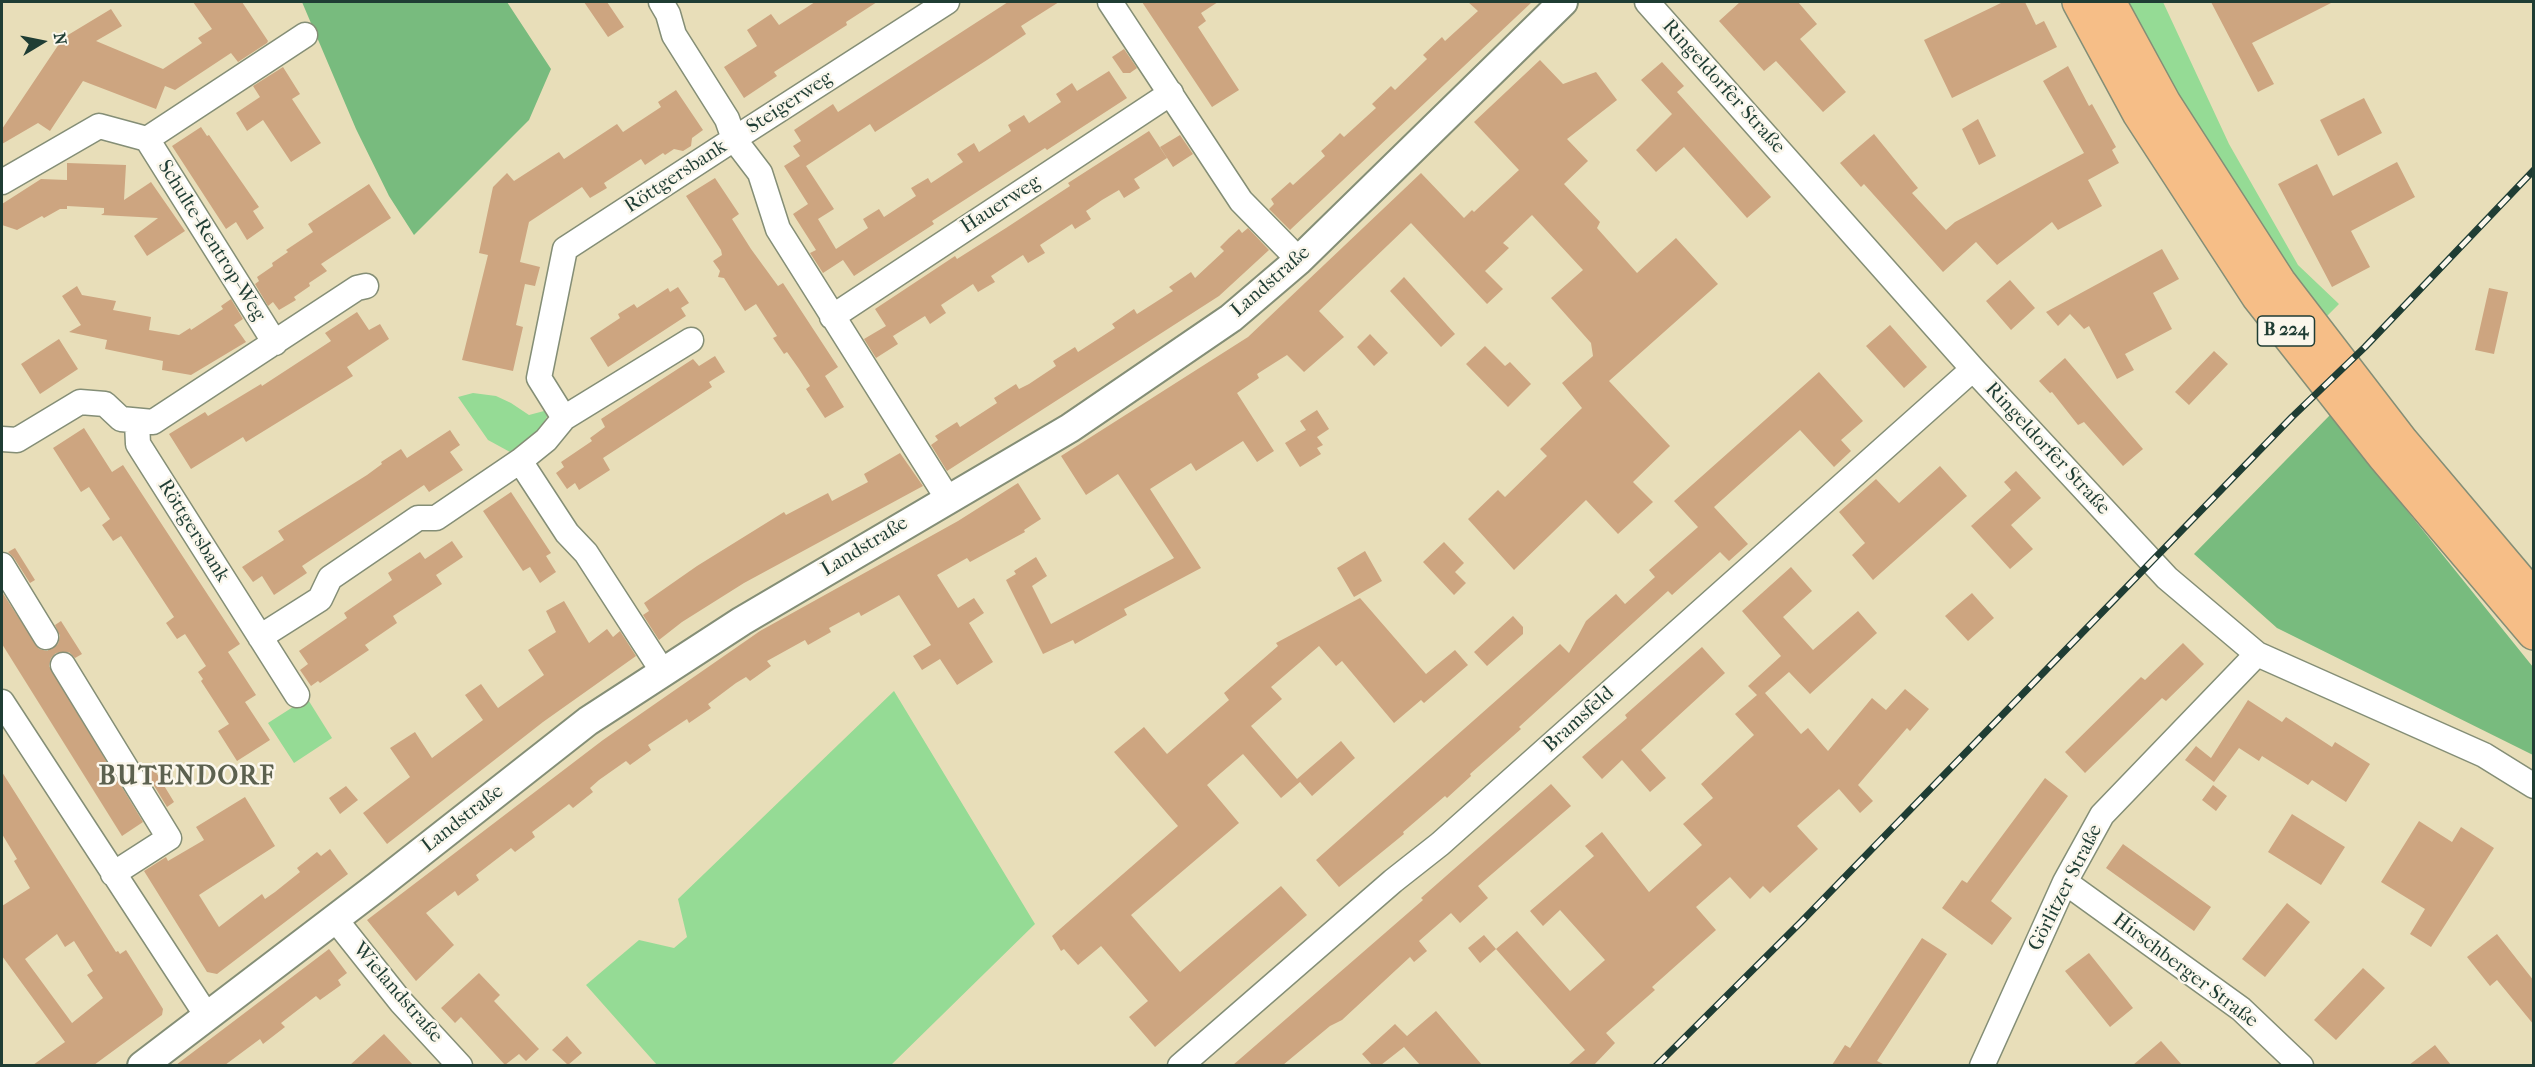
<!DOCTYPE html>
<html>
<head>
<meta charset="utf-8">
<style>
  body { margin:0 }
  #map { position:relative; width:2535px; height:1067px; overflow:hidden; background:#e8deb9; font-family:"IM FELL French Canon",serif }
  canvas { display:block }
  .frame { position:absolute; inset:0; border:3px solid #1f3d34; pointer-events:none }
  .north { position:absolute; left:12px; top:12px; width:60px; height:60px; -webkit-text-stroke:4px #fbf7ec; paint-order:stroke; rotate:80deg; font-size:16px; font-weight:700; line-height:24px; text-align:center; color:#1f3d34 }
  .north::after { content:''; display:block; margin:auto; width:21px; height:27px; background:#1f3d34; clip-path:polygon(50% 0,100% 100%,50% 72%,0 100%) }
</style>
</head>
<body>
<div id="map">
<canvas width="2535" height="1067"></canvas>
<div class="frame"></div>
<div class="north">N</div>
</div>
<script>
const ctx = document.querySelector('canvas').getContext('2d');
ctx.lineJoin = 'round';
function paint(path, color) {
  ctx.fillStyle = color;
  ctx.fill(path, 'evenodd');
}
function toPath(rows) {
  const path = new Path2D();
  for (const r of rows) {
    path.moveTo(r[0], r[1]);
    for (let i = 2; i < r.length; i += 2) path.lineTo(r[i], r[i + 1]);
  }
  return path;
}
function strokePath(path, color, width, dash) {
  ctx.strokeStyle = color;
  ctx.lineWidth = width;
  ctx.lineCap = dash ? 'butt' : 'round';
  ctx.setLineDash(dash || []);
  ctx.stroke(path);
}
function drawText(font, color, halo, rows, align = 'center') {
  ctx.font = font + ' "IM FELL French Canon",serif';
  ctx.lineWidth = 5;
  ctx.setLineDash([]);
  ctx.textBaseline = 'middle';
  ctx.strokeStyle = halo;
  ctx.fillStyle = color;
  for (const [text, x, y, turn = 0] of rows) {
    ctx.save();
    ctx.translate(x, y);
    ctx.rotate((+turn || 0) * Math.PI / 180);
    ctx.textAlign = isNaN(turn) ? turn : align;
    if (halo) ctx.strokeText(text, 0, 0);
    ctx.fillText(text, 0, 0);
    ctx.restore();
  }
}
const green = toPath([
  [2124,2,2163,2,2229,144,2298,265,2339,304,2327,316,2297,281,2180,100],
  [473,393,496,396,511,403,529,415,544,411,548,415,538,432,510,452,488,440,458,397],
  [894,691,1035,924,891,1065,657,1065,586,985,639,940,674,948,687,937,678,899],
  [307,698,332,738,294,763,268,723]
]);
const forest = toPath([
  [302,2,507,2,551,69,529,120,414,235,389,196,356,129],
  [2330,415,2533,667,2533,755,2277,628,2194,554]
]);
const building = toPath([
  [193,2,242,2,268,41,267,43,238,62,231,53,175,90,165,86,156,109,83,81,50,131,38,123,2,144,2,129,63,38,111,9,122,26,96,41,163,69,202,43,198,38,212,29],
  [584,2,607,2,624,27,608,37],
  [815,2,877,2,846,22,847,25,774,72,777,76,744,98,724,67,757,46,747,30,771,14,779,25],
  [1008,2,1059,2,1021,26,1026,34,987,60,875,132,870,124,806,166,834,209,818,219,836,249,868,228,863,219,879,209,884,217,916,196,911,188,928,178,931,183,963,162,957,154,974,143,979,152,1011,131,1008,125,1024,115,1029,123,1061,102,1056,94,1072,83,1077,91,1109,71,1127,98,1047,150,1045,148,983,188,932,221,934,224,854,276,843,260,823,273,810,253,816,250,793,214,808,204,784,166,800,156,793,146,801,141,794,130,833,104,838,112],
  [1142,2,1218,2,1201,13,1206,21,1198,27,1239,90,1212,107],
  [1468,2,1532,2,1290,230,1269,209,1274,204,1271,199,1290,182,1293,185,1325,156,1321,151,1331,142,1340,133,1344,137,1376,108,1372,104,1391,86,1395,90,1427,59,1423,55,1442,37,1445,41,1478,11],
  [1740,2,1798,2,1817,24,1800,39,1846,92,1823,112,1776,61,1764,71,1719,21],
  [2003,2,2025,2,2036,25,2044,21,2057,47,1952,98,1924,40],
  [2211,2,2333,2,2252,43,2274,84,2258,92],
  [1124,49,1137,68,1130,73,1123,73,1112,57],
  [1540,60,1563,84,1596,72,1617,100,1567,139,1588,161,1564,184,1600,222,1597,228,1637,273,1676,238,1718,284,1609,381,1670,446,1633,482,1653,502,1618,534,1586,500,1514,570,1468,519,1498,490,1505,497,1547,456,1540,449,1582,408,1562,383,1593,356,1591,343,1551,298,1583,270,1532,215,1503,243,1509,248,1485,271,1503,289,1487,304,1411,223,1319,311,1344,337,1304,372,1287,355,1257,374,1259,378,1237,393,1274,451,1257,462,1243,441,1196,471,1191,463,1150,489,1201,568,1124,609,1127,615,1075,644,1073,640,1043,654,1006,580,1016,574,1014,571,1036,557,1047,576,1032,586,1051,624,1174,558,1118,474,1086,495,1061,456,1248,337,1421,173,1464,218,1472,210,1474,212,1519,170,1474,122],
  [1662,62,1684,86,1677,92,1771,197,1747,218,1684,147,1656,172,1636,150,1672,114,1641,80],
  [2068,66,2089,106,2092,104,2116,147,2112,150,2119,163,2088,180,2102,206,2058,230,2052,222,1997,265,1976,242,1943,272,1864,184,1861,187,1840,163,1874,134,1918,188,1912,193,1946,230,1955,222,2084,153,2043,81],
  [283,67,300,94,292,99,321,143,291,162,263,120,247,131,236,113,260,97,253,86],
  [676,90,703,130,692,138,691,146,683,151,674,149,665,155,663,153,645,165,641,159,604,183,607,188,590,198,582,187,529,222,520,262,540,267,535,286,525,284,516,325,523,327,513,371,462,360,488,255,479,253,493,187,507,173,514,181,559,152,564,159,617,124,623,132,661,107,658,102],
  [2364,98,2382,133,2338,156,2320,120],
  [1978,119,1996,156,1979,165,1962,129],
  [201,127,207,136,209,135,259,207,253,211,264,228,247,240,236,222,226,229,172,146],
  [1149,131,1167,158,1134,179,1140,188,1124,198,1119,190,1102,200,1086,211,1091,219,1075,229,1072,224,1040,245,1045,253,1028,263,1023,255,991,276,995,282,978,292,973,284,941,305,946,313,930,324,925,316,893,336,891,333,898,344,876,358,864,339,886,326,875,309,955,256,957,259,1006,228,1070,186,1068,183],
  [1180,135,1193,154,1173,167,1160,147],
  [2397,162,2415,197,2351,231,2370,267,2332,287,2278,184,2317,164,2333,196],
  [67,163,126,165,124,200,151,182,185,231,147,256,134,236,158,218,101,215,104,213,104,208,67,206,67,209,60,209,44,218,42,216,17,230,2,225,2,204,41,179,67,180],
  [715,178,739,214,732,219,751,249,778,286,783,283,838,367,825,376,844,407,825,418,806,389,810,386,799,369,787,352,784,354,773,338,777,336,756,304,745,311,724,278,718,277,720,271,713,261,722,255,721,250,686,196],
  [369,184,391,218,321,264,327,271,309,283,310,286,294,297,296,300,279,310,273,302,268,306,255,284,259,281,257,277,273,266,272,263,288,252,286,250,313,232,308,224],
  [1248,228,1269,250,1219,296,947,471,931,445,938,440,935,436,957,422,960,427,997,403,994,398,1016,384,1019,389,1029,384,1056,366,1053,361,1075,347,1078,352,1115,328,1112,324,1134,309,1137,314,1173,291,1169,287,1191,272,1195,278,1224,251,1220,247,1229,238,1239,229,1242,233],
  [2162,249,2179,279,2153,293,2172,329,2125,354,2134,370,2117,379,2089,326,2084,329,2070,314,2058,326,2046,312],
  [1404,277,1455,334,1441,347,1390,291],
  [2010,280,2035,308,2011,330,1986,301],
  [77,286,82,295,116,301,113,310,151,317,149,330,179,335,190,328,191,330,223,309,221,306,231,299,243,319,234,325,246,342,191,375,162,370,163,361,105,349,107,340,69,332,81,325,62,296],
  [678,287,689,303,681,308,686,316,608,367,590,338,620,318,618,314,634,304,637,308,668,288,670,292],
  [2489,288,2508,292,2494,354,2475,350],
  [357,312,369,330,380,324,389,339,347,367,353,376,246,442,243,437,191,469,169,434,205,412,208,416,261,384,262,386,331,341,325,333],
  [1890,325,1927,367,1904,388,1866,346],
  [1370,334,1388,353,1374,366,1357,347],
  [59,339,78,369,40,394,21,364],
  [1485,346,1505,366,1510,362,1531,384,1508,407,1466,364],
  [2214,351,2228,364,2189,405,2175,392],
  [715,356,725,372,709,382,712,387,603,458,610,470,579,490,575,483,567,489,556,473,564,467,561,462,592,441,590,438,605,427,601,419,693,359,699,366],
  [2065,358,2143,449,2123,466,2084,422,2078,425,2052,392,2050,393,2039,381],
  [1819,372,1863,421,1841,440,1851,451,1834,467,1800,430,1714,507,1748,544,1729,561,1720,552,1672,595,1668,591,1519,727,1521,729,1470,774,1471,776,1447,798,1445,796,1403,832,1404,834,1339,887,1316,860,1560,644,1569,653,1586,621,1616,594,1625,604,1655,577,1649,570,1698,527,1674,501],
  [1317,410,1329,429,1317,437,1323,445,1317,448,1321,454,1300,467,1285,443,1306,430,1300,421],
  [84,428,112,472,123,465,240,644,228,652,256,695,245,702,270,740,237,761,218,731,229,724,201,681,203,679,198,672,206,666,185,634,177,639,166,623,174,617,121,536,113,541,102,525,110,519,89,487,81,492,53,448],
  [450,430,460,445,450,452,463,470,429,492,424,485,302,566,307,573,274,595,262,576,253,582,242,567,284,540,278,531,367,475,382,464,381,462,401,449,407,458],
  [900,453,923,486,744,583,682,622,659,640,643,615,649,611,644,603,697,566,784,512,786,515,828,493,832,501,868,482,864,474],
  [1940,466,1967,496,1873,580,1852,555,1865,543,1839,512,1876,479,1899,503],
  [2016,471,2041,498,2011,525,2033,549,2010,569,1971,526,2011,490,2004,482],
  [1018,483,1041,519,1024,530,1025,532,970,562,967,558,937,575,958,608,974,598,984,613,969,623,993,662,957,685,940,659,922,670,913,656,931,645,899,595,861,616,859,612,829,628,831,632,808,645,805,640,767,661,771,666,750,681,746,677,736,683,708,704,711,708,689,723,687,719,648,745,651,750,630,765,626,761,599,780,590,788,593,792,573,808,569,804,532,832,535,837,515,852,511,848,476,875,479,880,458,896,455,891,426,913,454,945,416,981,367,920,603,740,760,631,958,521],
  [511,492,551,553,546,556,556,572,540,583,530,567,523,571,483,511],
  [452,541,463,557,436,575,442,584,393,616,397,623,365,645,369,650,320,683,318,681,311,686,300,670,308,664,299,651,347,618,344,613,392,580,388,573,420,552,425,559],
  [1444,542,1464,563,1455,572,1466,583,1454,595,1423,562],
  [15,548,35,580,30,583,14,558,8,552],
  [1365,551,1382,581,1354,597,1337,568],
  [1791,567,1812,591,1783,617,1813,650,1858,611,1877,633,1810,694,1789,672,1765,693,1801,734,1808,728,1828,751,1872,698,1886,710,1905,689,1929,709,1910,731,1907,728,1858,785,1873,801,1860,813,1839,789,1797,826,1818,849,1770,893,1763,886,1750,899,1730,877,1696,907,1716,930,1652,987,1655,990,1606,1033,1615,1043,1594,1065,1568,1065,1585,1050,1496,949,1517,931,1570,991,1605,960,1560,910,1543,926,1530,911,1594,856,1585,846,1602,832,1649,892,1702,845,1683,824,1713,798,1701,784,1754,735,1735,714,1757,695,1748,686,1781,656,1742,611],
  [2,592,39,649,47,651,58,644,60,636,55,625,61,621,82,654,75,658,69,652,56,653,51,658,49,666,143,822,122,836,2,644],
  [1972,593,1994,618,1968,641,1945,616],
  [1360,598,1426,674,1455,650,1468,665,1424,703,1421,700,1394,723,1342,661,1336,666,1319,646,1271,687,1282,699,1251,726,1297,779,1341,741,1355,758,1312,796,1300,782,1281,798,1243,754,1207,785,1239,823,1131,915,1180,972,1281,886,1307,915,1155,1047,1129,1017,1148,1001,1101,946,1078,965,1064,949,1061,951,1052,936,1178,826,1114,752,1144,727,1167,754,1229,700,1224,693,1278,646,1276,643],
  [564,601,589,643,607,629,613,637,620,631,636,656,543,722,387,844,363,813,410,777,390,748,415,732,432,758,483,720,465,695,481,684,498,708,544,675,528,650,556,632,546,611],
  [1513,616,1523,627,1523,634,1487,666,1474,652],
  [2183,643,2204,664,2166,701,2162,698,2085,773,2065,752,2141,677,2145,680],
  [1702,647,1725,673,1641,750,1666,778,1650,792,1622,760,1602,779,1582,757,1627,718,1625,715],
  [2248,700,2282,722,2286,717,2332,747,2335,742,2370,764,2346,802,2312,780,2308,785,2262,756,2259,761,2239,748,2214,782,2185,760,2196,746,2211,758],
  [154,769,174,802,167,807,147,774],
  [2,772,116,952,118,951,120,954,126,950,163,1009,162,1015,94,1065,33,1065,65,1042,2,956,2,906,30,888,14,861,17,859,2,834],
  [57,934,65,947,74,941,93,971,87,975,103,998,72,1023,25,959],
  [2045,778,2068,796,1991,901,2012,918,1992,945,1942,908,1962,880,1967,883],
  [1551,784,1571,806,1478,886,1488,898,1460,923,1451,913,1419,941,1427,951,1414,962,1410,957,1342,1020,1330,1026,1283,1065,1233,1065,1423,900,1421,898],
  [2213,785,2227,796,2216,811,2202,800],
  [346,786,358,800,340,814,329,798],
  [245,797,275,846,199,895,219,927,262,894,265,899,275,892,300,872,297,868,317,852,321,856,330,849,348,874,217,974,207,972,144,871,166,857,168,861,204,840,196,827],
  [2292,814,2345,847,2321,885,2268,852],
  [2419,821,2452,842,2461,827,2494,848,2431,947,2410,934,2425,909,2381,882],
  [2123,844,2211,907,2194,931,2106,868],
  [2287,903,2310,922,2265,977,2242,959],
  [2497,934,2534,981,2534,1025,2497,980,2490,986,2467,957],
  [1484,935,1496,949,1480,963,1468,948],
  [1922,938,1947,954,1877,1061,1885,1065,1832,1065,1845,1045,1850,1048],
  [329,949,347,973,338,980,341,985,320,1000,316,996,290,1016,281,1023,285,1027,263,1044,260,1039,225,1065,176,1065],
  [2089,953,2133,1008,2110,1027,2065,971],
  [2363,968,2385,988,2336,1040,2314,1020],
  [479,973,500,995,494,1001,539,1049,526,1061,519,1054,505,1065,461,1017,455,1023,441,1008],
  [1436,1011,1482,1065,1420,1065,1404,1047,1381,1065,1372,1065,1362,1054,1395,1024,1407,1036],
  [384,1034,413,1065,350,1065],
  [567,1036,582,1053,568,1065,552,1050],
  [2161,1041,2182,1065,2133,1065],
  [2435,1045,2451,1065,2409,1065]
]);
const minor = toPath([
  [661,2,668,14,674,35,727,119,734,139,947,2],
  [1110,2,1241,201,1299,260],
  [1647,2,1973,369,2167,578,2257,654,2484,755,2534,786],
  [2,182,99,126,147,139],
  [832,317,1171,93],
  [691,340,564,418,539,378,565,249,734,139,760,173,778,229,948,499],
  [275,343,147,139,305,35],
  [564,418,546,440,520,461,567,533,586,553,663,672],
  [137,422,138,444,297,695],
  [2,439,17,440,80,402,105,404,121,419,153,422,357,288,366,286],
  [2,565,46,637],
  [260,637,320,599,330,578,418,518,436,518,520,461],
  [63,665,169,838,113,874],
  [2,702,207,1016],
  [2065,882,2241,1009,2301,1066],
  [335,919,401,1002,460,1066],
  [1180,1066,1393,881,1440,844,1973,369],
  [1982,1066,2065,882,2102,815,2257,654]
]);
const tertiary = toPath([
  [142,1066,378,886,588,721,742,621,1070,428,1231,318,1299,260,1563,2]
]);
const trunk = toPath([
  [2079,2,2139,113,2258,296,2384,456,2534,633],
  [2109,2,2164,103,2279,282,2402,442,2534,598]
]);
const rail = toPath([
  [1656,1066,1801,922,2292,417,2365,347,2534,170]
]);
const shields = [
  [2286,331,57]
];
const shieldNames = [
  ["B 224",2286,331]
];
const streetNames = [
  ["Ringeldorfer Straße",1723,87,48],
  ["Steigerweg",790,103,-33],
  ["Röttgersbank",676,177,-33],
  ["Hauerweg",1001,205,-33],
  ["Schulte-Rentrop-Weg",211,241,58],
  ["Landstraße",1271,282,-41],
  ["Ringeldorfer Straße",2047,449,47],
  ["Röttgersbank",193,531,58],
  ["Landstraße",865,547,-31],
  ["Bramsfeld",1579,720,-42],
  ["Landstraße",463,819,-38],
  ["Görlitzer Straße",2066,888,-63],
  ["Hirschberger Straße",2185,971,37],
  ["Wielandstraße",397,993,49]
];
const districtNames = [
  ["BUTENDORF",187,778]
];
paint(green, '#95db95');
paint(forest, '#78bb7e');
paint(building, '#cda580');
strokePath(minor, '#848e76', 27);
strokePath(tertiary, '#848e76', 32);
strokePath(trunk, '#848e76', 36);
strokePath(minor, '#fff', 24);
strokePath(tertiary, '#fff', 28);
strokePath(trunk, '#f6be87', 33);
strokePath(rail, '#1f3d34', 7);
strokePath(rail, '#fbf7ec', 4.5, [14]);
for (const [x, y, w] of shields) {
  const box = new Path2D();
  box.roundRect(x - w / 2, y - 15, w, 30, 4.5);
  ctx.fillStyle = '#fbf7ec';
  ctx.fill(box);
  strokePath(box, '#1f3d34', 1.5);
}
drawText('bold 18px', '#1f3d34', null, shieldNames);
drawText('20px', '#1f3d34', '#fbf7ec', streetNames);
ctx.letterSpacing = '1.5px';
drawText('bold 26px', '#5c614f', '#fbf7ec', districtNames);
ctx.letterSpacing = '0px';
</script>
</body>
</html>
